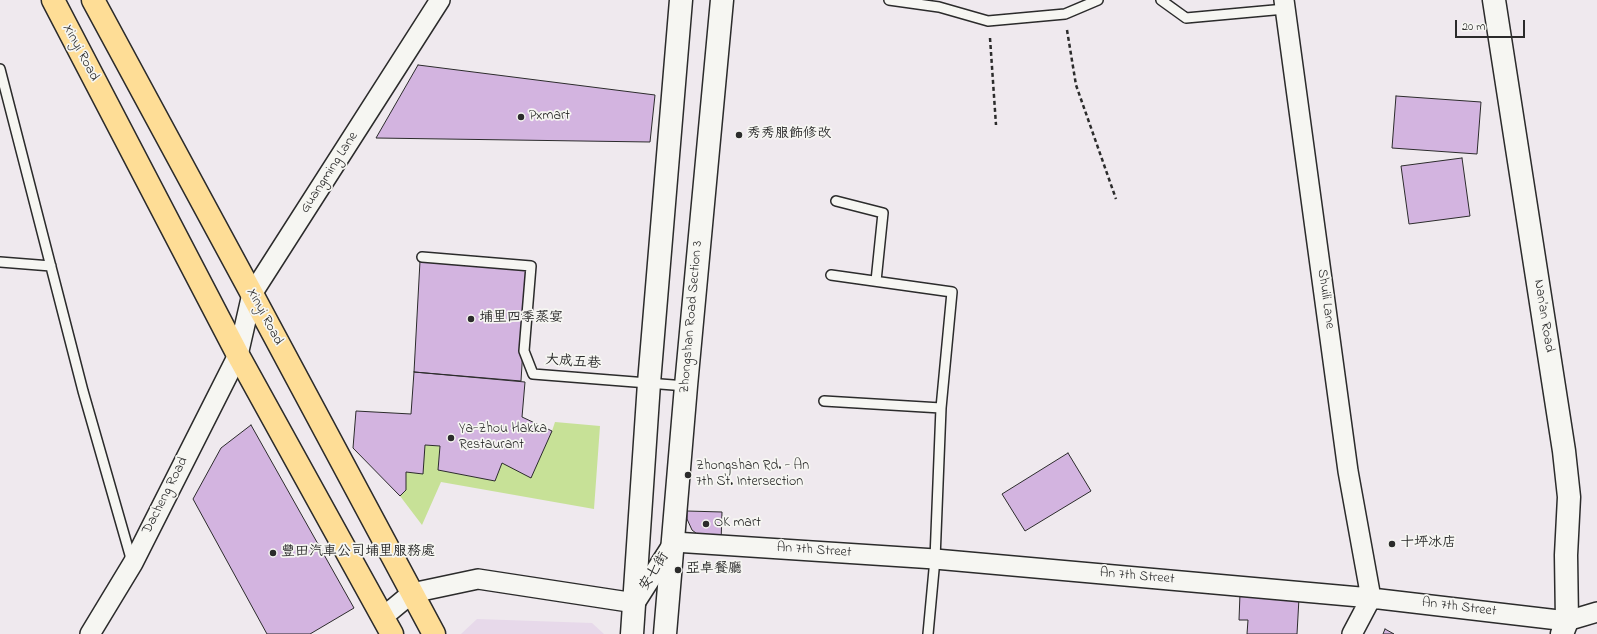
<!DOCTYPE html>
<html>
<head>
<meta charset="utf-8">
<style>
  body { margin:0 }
  #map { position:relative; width:1597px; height:634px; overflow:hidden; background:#efe9ee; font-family:"Indie Flower",sans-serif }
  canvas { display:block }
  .scale { position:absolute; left:1455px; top:20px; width:70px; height:18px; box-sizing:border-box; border:2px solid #2b2b2b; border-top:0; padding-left:5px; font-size:12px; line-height:14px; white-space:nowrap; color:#2b2b2b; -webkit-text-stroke:3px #f6f6f2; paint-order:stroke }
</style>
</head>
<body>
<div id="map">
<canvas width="1597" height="634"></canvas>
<div class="scale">20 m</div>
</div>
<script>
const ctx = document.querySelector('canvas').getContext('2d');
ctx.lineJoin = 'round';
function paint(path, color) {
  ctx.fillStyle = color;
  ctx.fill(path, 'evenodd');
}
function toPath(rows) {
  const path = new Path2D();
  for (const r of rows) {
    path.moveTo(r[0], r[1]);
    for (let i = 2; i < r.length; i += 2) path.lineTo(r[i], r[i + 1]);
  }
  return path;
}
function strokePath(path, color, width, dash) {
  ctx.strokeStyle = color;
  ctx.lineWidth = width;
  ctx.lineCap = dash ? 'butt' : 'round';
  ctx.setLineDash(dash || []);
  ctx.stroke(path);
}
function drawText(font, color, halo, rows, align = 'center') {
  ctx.font = font + ' "Indie Flower","LXGW WenKai TC",sans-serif';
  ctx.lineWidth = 3.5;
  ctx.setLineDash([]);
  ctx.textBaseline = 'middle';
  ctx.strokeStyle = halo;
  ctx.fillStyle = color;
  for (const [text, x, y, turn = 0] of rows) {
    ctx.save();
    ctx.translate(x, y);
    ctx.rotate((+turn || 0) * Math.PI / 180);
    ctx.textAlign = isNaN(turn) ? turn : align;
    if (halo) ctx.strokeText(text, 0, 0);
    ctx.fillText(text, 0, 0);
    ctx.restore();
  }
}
const built = toPath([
  [477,619,592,623,604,634,461,634]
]);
const green = toPath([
  [555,422,600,426,594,509,441,482,422,525,400,496,406,490,406,472,421,473,425,445,440,446,438,470,495,481,502,463,552,431]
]);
const building = toPath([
  [418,65,655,95,650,142,376,138,418,65],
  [1396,96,1481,102,1477,154,1392,148,1396,96],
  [1462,158,1470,216,1409,224,1401,166,1462,158],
  [420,261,528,266,521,381,414,372,420,261],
  [414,372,525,382,522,417,552,431,531,478,502,463,495,481,438,470,440,446,425,445,423,474,406,472,406,490,400,496,353,448,356,411,411,414,414,372],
  [251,425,354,608,310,634,267,634,193,499,221,448,251,425],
  [1068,453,1091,491,1025,531,1002,494,1068,453],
  [687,511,722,512,721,542,705,540,692,530,687,519,687,511],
  [1240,594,1299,598,1297,634,1247,634,1248,620,1239,620,1240,594],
  [1385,629,1394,634,1383,634,1385,629]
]);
const path = toPath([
  [1067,30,1076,85,1116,199],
  [990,38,996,125]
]);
const service = toPath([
  [889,0,939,7,988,21,1065,14,1098,0],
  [1161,0,1186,18,1285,9],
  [0,69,83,391,132,562],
  [836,201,883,213,876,281],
  [422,257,531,266,524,351,533,374,686,386],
  [0,262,51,266],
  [831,275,952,292,941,408,935,559,928,634],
  [824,401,941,408]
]);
const minor = toPath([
  [1284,0,1348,471,1371,598,1352,634],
  [383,617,412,593,478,579,635,603,674,542,935,559,1371,598,1567,621,1597,612],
  [90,634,133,563,238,355,252,294,440,0]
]);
const tertiary = toPath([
  [1494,0,1564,451,1569,497,1566,555,1567,621,1562,634],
  [632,634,649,383,681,0],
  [665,634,686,386,722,0]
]);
const primary = toPath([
  [53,0,238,355,392,634],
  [93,0,252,294,434,634]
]);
const markers = [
  [521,117,4,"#2b2b2b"],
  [739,135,4,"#2b2b2b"],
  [471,319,4,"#2b2b2b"],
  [451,438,4,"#2b2b2b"],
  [688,475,4,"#2b2b2b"],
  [706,524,4,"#2b2b2b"],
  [1392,544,4,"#2b2b2b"],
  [273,553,4,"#2b2b2b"],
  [678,570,4,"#2b2b2b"]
];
const streetNames = [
  ["Xinyi Road",80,53,62],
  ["Guangming Lane",330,173,-57],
  ["Shuili Lane",1325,299,82],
  ["Nan’an Road",1543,316,81],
  ["Xinyi Road",264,317,62],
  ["Zhongshan Road Section 3",692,317,-85],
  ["大成五巷",573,363,4],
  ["Dacheng Road",166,496,-63],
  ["An 7th Street",814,551,4],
  ["安七街",655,572,-58],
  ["An 7th Street",1137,577,5],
  ["An 7th Street",1459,608,7]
];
const poiNames = [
  ["Pxmart",529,117],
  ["秀秀服飾修改",747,135],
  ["埔里四季蒸宴",479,319],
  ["Ya-Zhou Hakka",459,430],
  ["Restaurant",459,446],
  ["Zhongshan Rd. - An",696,467],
  ["7th St. Intersection",696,483],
  ["OK mart",714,524],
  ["十坪冰店",1400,544],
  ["豐田汽車公司埔里服務處",281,553],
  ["亞卓餐廳",686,570]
];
paint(built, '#e7d9ea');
paint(green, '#c7e197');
paint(building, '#d3b4e0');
strokePath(building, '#2b2b2b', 1);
strokePath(service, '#2b2b2b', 12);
strokePath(minor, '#2b2b2b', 22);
strokePath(tertiary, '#2b2b2b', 25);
strokePath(primary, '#2b2b2b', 25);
strokePath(path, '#2b2b2b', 2.5, [4, 3]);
strokePath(service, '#f6f6f2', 9);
strokePath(minor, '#f6f6f2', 19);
strokePath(tertiary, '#f6f6f2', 22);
strokePath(primary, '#fedd96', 22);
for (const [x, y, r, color] of markers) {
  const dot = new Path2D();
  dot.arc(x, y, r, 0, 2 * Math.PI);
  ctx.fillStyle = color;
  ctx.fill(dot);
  strokePath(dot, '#f6f6f2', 1.5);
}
drawText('14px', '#2b2b2b', '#f6f6f2', streetNames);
drawText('14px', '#2b2b2b', '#f6f6f2', poiNames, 'left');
</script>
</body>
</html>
